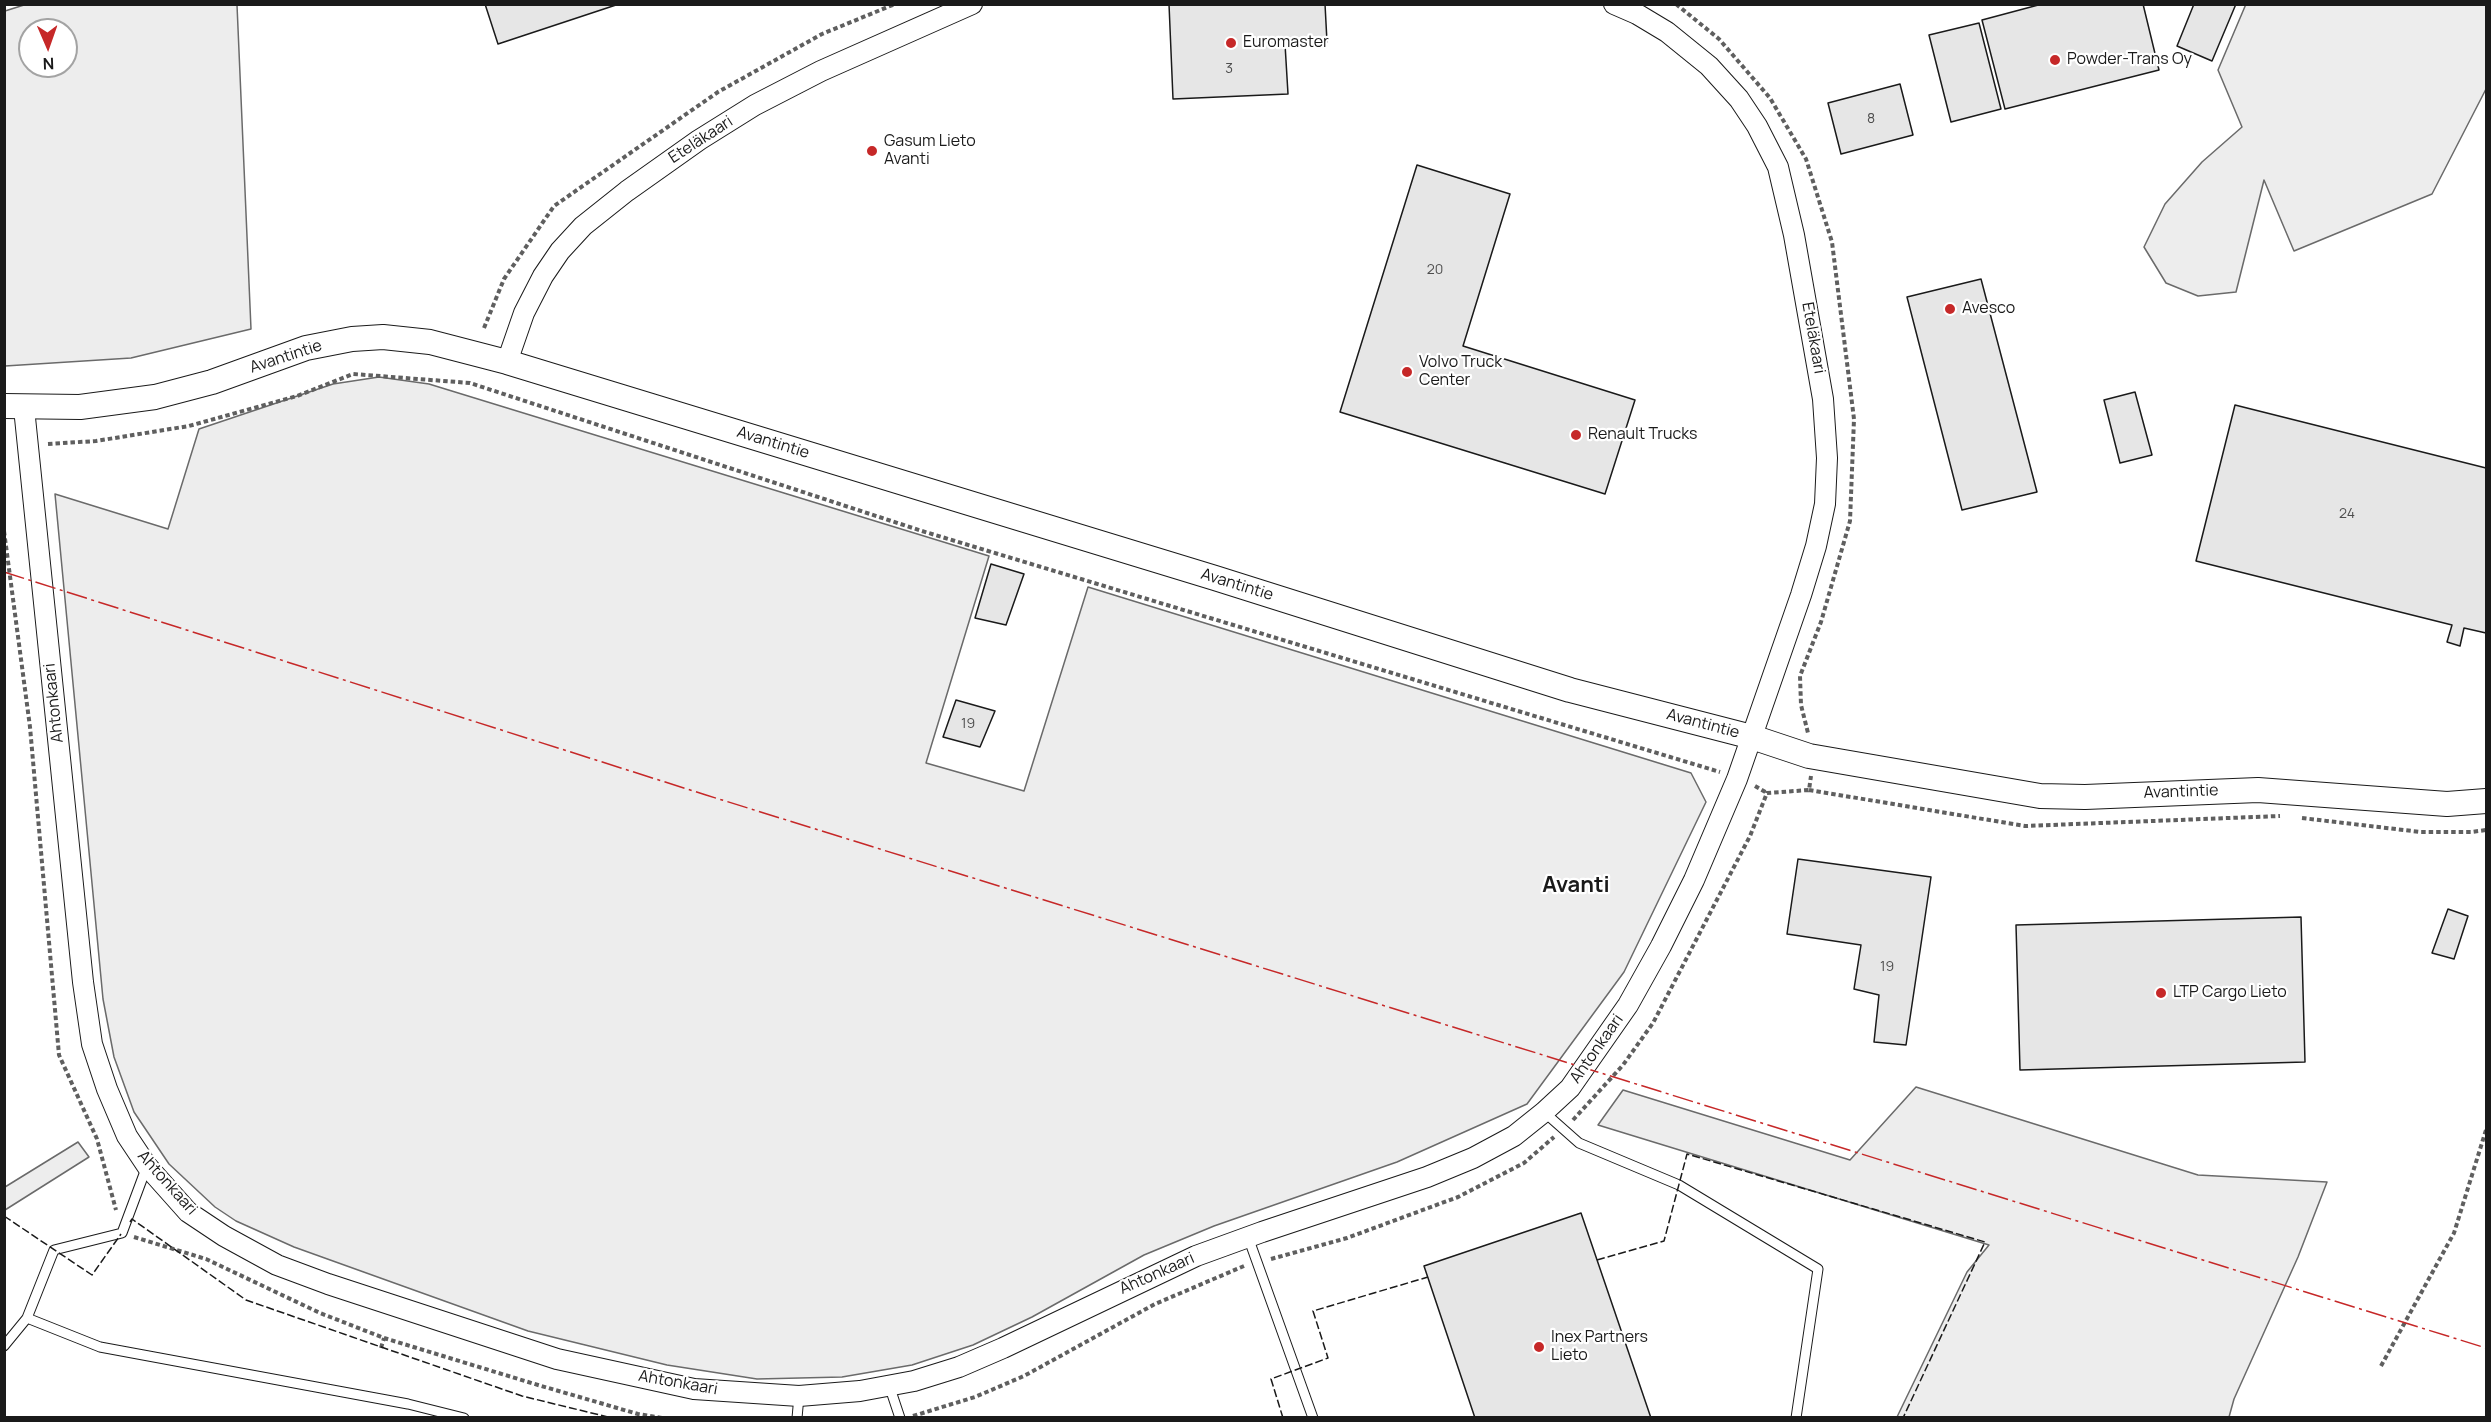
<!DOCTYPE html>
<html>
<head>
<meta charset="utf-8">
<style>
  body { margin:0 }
  #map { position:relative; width:2491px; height:1422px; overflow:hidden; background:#fff; font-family:Manrope,sans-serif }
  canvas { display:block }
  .frame { position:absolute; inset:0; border:6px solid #1a1a1a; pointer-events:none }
  .north { position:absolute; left:18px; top:18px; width:60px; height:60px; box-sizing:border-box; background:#fff; border:2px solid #a3a3a3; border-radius:50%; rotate:178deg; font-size:16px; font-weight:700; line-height:24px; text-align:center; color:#1a1a1a }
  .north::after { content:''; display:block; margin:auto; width:21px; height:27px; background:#c62828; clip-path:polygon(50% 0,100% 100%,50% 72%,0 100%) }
</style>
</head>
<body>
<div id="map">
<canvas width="2491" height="1422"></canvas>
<div class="frame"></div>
<div class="north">N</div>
</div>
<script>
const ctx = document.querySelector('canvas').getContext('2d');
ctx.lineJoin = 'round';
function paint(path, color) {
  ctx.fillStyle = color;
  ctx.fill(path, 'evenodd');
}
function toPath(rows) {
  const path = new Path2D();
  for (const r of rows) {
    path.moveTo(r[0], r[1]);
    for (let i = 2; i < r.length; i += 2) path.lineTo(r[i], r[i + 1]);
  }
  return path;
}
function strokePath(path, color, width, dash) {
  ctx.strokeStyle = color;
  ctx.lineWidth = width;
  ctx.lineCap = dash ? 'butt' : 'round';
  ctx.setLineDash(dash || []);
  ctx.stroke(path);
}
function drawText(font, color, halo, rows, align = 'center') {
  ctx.font = font + ' Manrope,sans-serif';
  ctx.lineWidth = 4.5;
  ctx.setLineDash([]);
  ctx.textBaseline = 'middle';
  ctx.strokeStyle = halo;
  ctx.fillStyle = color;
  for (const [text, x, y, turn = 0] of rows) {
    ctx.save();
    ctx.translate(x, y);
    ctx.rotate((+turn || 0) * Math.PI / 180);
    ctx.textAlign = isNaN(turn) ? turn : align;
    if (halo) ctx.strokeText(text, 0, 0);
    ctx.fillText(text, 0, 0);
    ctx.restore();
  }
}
const built = toPath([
  [2246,4,2486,5,2486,89,2432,194,2294,251,2264,180,2236,292,2198,296,2166,283,2144,247,2165,204,2202,162,2242,127,2218,70,2246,4],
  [24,5,237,5,251,329,131,358,5,366,5,11,24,5],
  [30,30,66,30,66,66,30,66,30,30],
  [379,377,429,384,989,556,926,763,1024,791,1088,587,1691,773,1706,802,1624,972,1527,1104,1397,1162,1214,1226,1144,1255,1032,1317,973,1345,912,1365,842,1377,757,1379,667,1365,528,1331,294,1247,236,1221,215,1207,169,1164,134,1112,114,1057,103,999,55,494,168,529,199,429,333,384,379,377],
  [1916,1087,2198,1175,2327,1182,2298,1257,2234,1399,2229,1417,1897,1417,1967,1272,1989,1245,1598,1125,1623,1090,1850,1160,1916,1087],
  [78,1142,89,1157,5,1210,5,1187,78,1142]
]);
const building = toPath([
  [485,4,619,4,498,44,485,4],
  [1169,4,1325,4,1327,42,1285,44,1288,94,1173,99,1169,4],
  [2042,4,2143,4,2159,70,2005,109,1982,20,2042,4],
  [2194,4,2236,4,2212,61,2177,46,2194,4],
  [1979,23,2001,109,1951,122,1929,35,1979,23],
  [1900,84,1913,135,1841,154,1828,103,1900,84],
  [1417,165,1510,194,1463,346,1635,400,1605,494,1340,412,1417,165],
  [1981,279,2037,492,1962,510,1907,297,1981,279],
  [2135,392,2152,455,2120,463,2104,400,2135,392],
  [2235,405,2486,468,2486,633,2464,628,2460,646,2447,642,2452,625,2196,561,2235,405],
  [991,564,1024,574,1006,625,975,618,991,564],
  [956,700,995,711,980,747,943,737,956,700],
  [1798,859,1931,877,1906,1045,1874,1042,1879,995,1854,989,1861,945,1787,934,1798,859],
  [2448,909,2468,916,2454,959,2432,953,2448,909],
  [2301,917,2305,1062,2020,1070,2016,925,2301,917],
  [1581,1213,1651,1418,1475,1418,1424,1266,1581,1213]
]);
const path = toPath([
  [1676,4,1719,39,1770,98,1806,159,1832,242,1854,419,1850,521,1821,622,1800,676,1801,705,1808,733],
  [484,328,504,279,554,206,718,92,822,34,895,4],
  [48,444,96,441,189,426,297,396,353,374,470,383,922,531,1720,772],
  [4,531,30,727,59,1055,97,1139,116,1210],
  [1755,786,1767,793],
  [1809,790,2025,826,2280,816],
  [2302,818,2421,832,2471,832,2486,830],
  [1573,1120,1623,1065,1653,1023,1750,836,1767,793,1809,790,1811,776],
  [134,1237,206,1259,320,1313,384,1338,538,1385,638,1414,662,1418],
  [1271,1259,1347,1238,1458,1197,1524,1163,1554,1137],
  [381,1348,384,1338],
  [2381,1366,2454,1233,2486,1130],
  [913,1416,975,1397,1024,1376,1155,1304,1244,1266]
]);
const service = toPath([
  [1544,1112,1579,1143,1679,1185,1818,1269,1796,1418],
  [1248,1237,1313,1418],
  [27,1318,54,1250,122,1233,147,1166],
  [4,1346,27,1318,100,1347,408,1404,464,1418],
  [889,1385,900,1418],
  [797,1418,799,1396]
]);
const minor = toPath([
  [507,362,524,313,543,276,560,251,583,226,627,191,699,140,755,105,821,71,972,4],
  [24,408,83,982,92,1044,107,1089,127,1136,147,1166,188,1212,224,1236,277,1265,328,1284,557,1359,694,1389,799,1396,860,1391,914,1381,959,1367,1003,1348,1196,1256,1262,1232,1427,1177,1473,1158,1514,1136,1544,1112,1570,1088,1628,1005,1661,946,1694,880,1737,779,1801,595,1816,546,1825,504,1827,458,1823,399,1794,235,1778,167,1757,126,1739,99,1709,66,1667,32,1637,14,1614,4]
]);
const tertiary = toPath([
  [4,406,80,407,155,397,212,382,306,348,352,339,383,337,430,342,507,362,1215,578,1570,690,1752,737,1809,756,2040,796,2085,797,2258,790,2447,804,2486,801]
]);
const fence = toPath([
  [4,1216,92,1275,121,1234],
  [130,1222,132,1219,246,1300,522,1396,612,1418],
  [1597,1260,1664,1241,1687,1154,1985,1242,1903,1418],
  [1283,1418,1271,1379,1328,1358,1313,1311,1428,1277]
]);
const power = toPath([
  [4,572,706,795,2486,1348]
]);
const markers = [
  [1231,43,6,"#c62828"],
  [2055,60,6,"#c62828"],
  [872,151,6,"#c62828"],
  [1950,309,6,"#c62828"],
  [1407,372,6,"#c62828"],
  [1576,435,6,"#c62828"],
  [2161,993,6,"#c62828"],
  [1539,1347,6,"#c62828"]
];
const numberNames = [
  ["3",1229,69],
  ["8",1871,119],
  ["20",1435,270],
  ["24",2347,514],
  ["19",968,724],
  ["19",1887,967]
];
const poiNames = [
  ["Euromaster",1243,43],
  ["Powder-Trans Oy",2067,60],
  ["Gasum Lieto",884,142],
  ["Avanti",884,160],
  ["Avesco",1962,309],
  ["Volvo Truck",1419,363],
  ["Center",1419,381],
  ["Renault Trucks",1588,435],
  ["LTP Cargo Lieto",2173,993],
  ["Inex Partners",1551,1338],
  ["Lieto",1551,1356]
];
const streetNames = [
  ["Eteläkaari",701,140,-33],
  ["Eteläkaari",1813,338,80],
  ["Avantintie",286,357,-18],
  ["Avantintie",773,443,17],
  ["Avantintie",1237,585,17],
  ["Ahtonkaari",54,703,-96],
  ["Avantintie",1703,724,15],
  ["Avantintie",2181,792,-2],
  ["Ahtonkaari",1597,1049,-55],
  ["Ahtonkaari",167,1183,48],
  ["Ahtonkaari",1157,1274,-24],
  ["Ahtonkaari",678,1383,10]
];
const districtNames = [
  ["Avanti",1576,886]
];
paint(built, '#ededed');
strokePath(built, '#6a6a6a', 1.5);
paint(building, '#e6e6e6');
strokePath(building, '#1a1a1a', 1.5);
strokePath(service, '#1a1a1a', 11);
strokePath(minor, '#1a1a1a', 22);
strokePath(tertiary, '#1a1a1a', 26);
strokePath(path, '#5f5f5f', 4, [4.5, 3]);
strokePath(service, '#fff', 9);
strokePath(minor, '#fff', 20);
strokePath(tertiary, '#fff', 24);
strokePath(fence, '#1a1a1a', 1.5, [8, 3]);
strokePath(power, '#c62828', 1.5, [21, 4.5, 3, 4.5]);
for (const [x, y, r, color] of markers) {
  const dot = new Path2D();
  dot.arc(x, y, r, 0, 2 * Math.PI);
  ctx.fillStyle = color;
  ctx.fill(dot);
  strokePath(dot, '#fff', 2);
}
drawText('14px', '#4d4d4d', null, numberNames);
drawText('16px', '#1a1a1a', '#fff', poiNames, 'left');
drawText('16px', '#1a1a1a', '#fff', streetNames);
drawText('bold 22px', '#1a1a1a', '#fff', districtNames);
</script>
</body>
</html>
